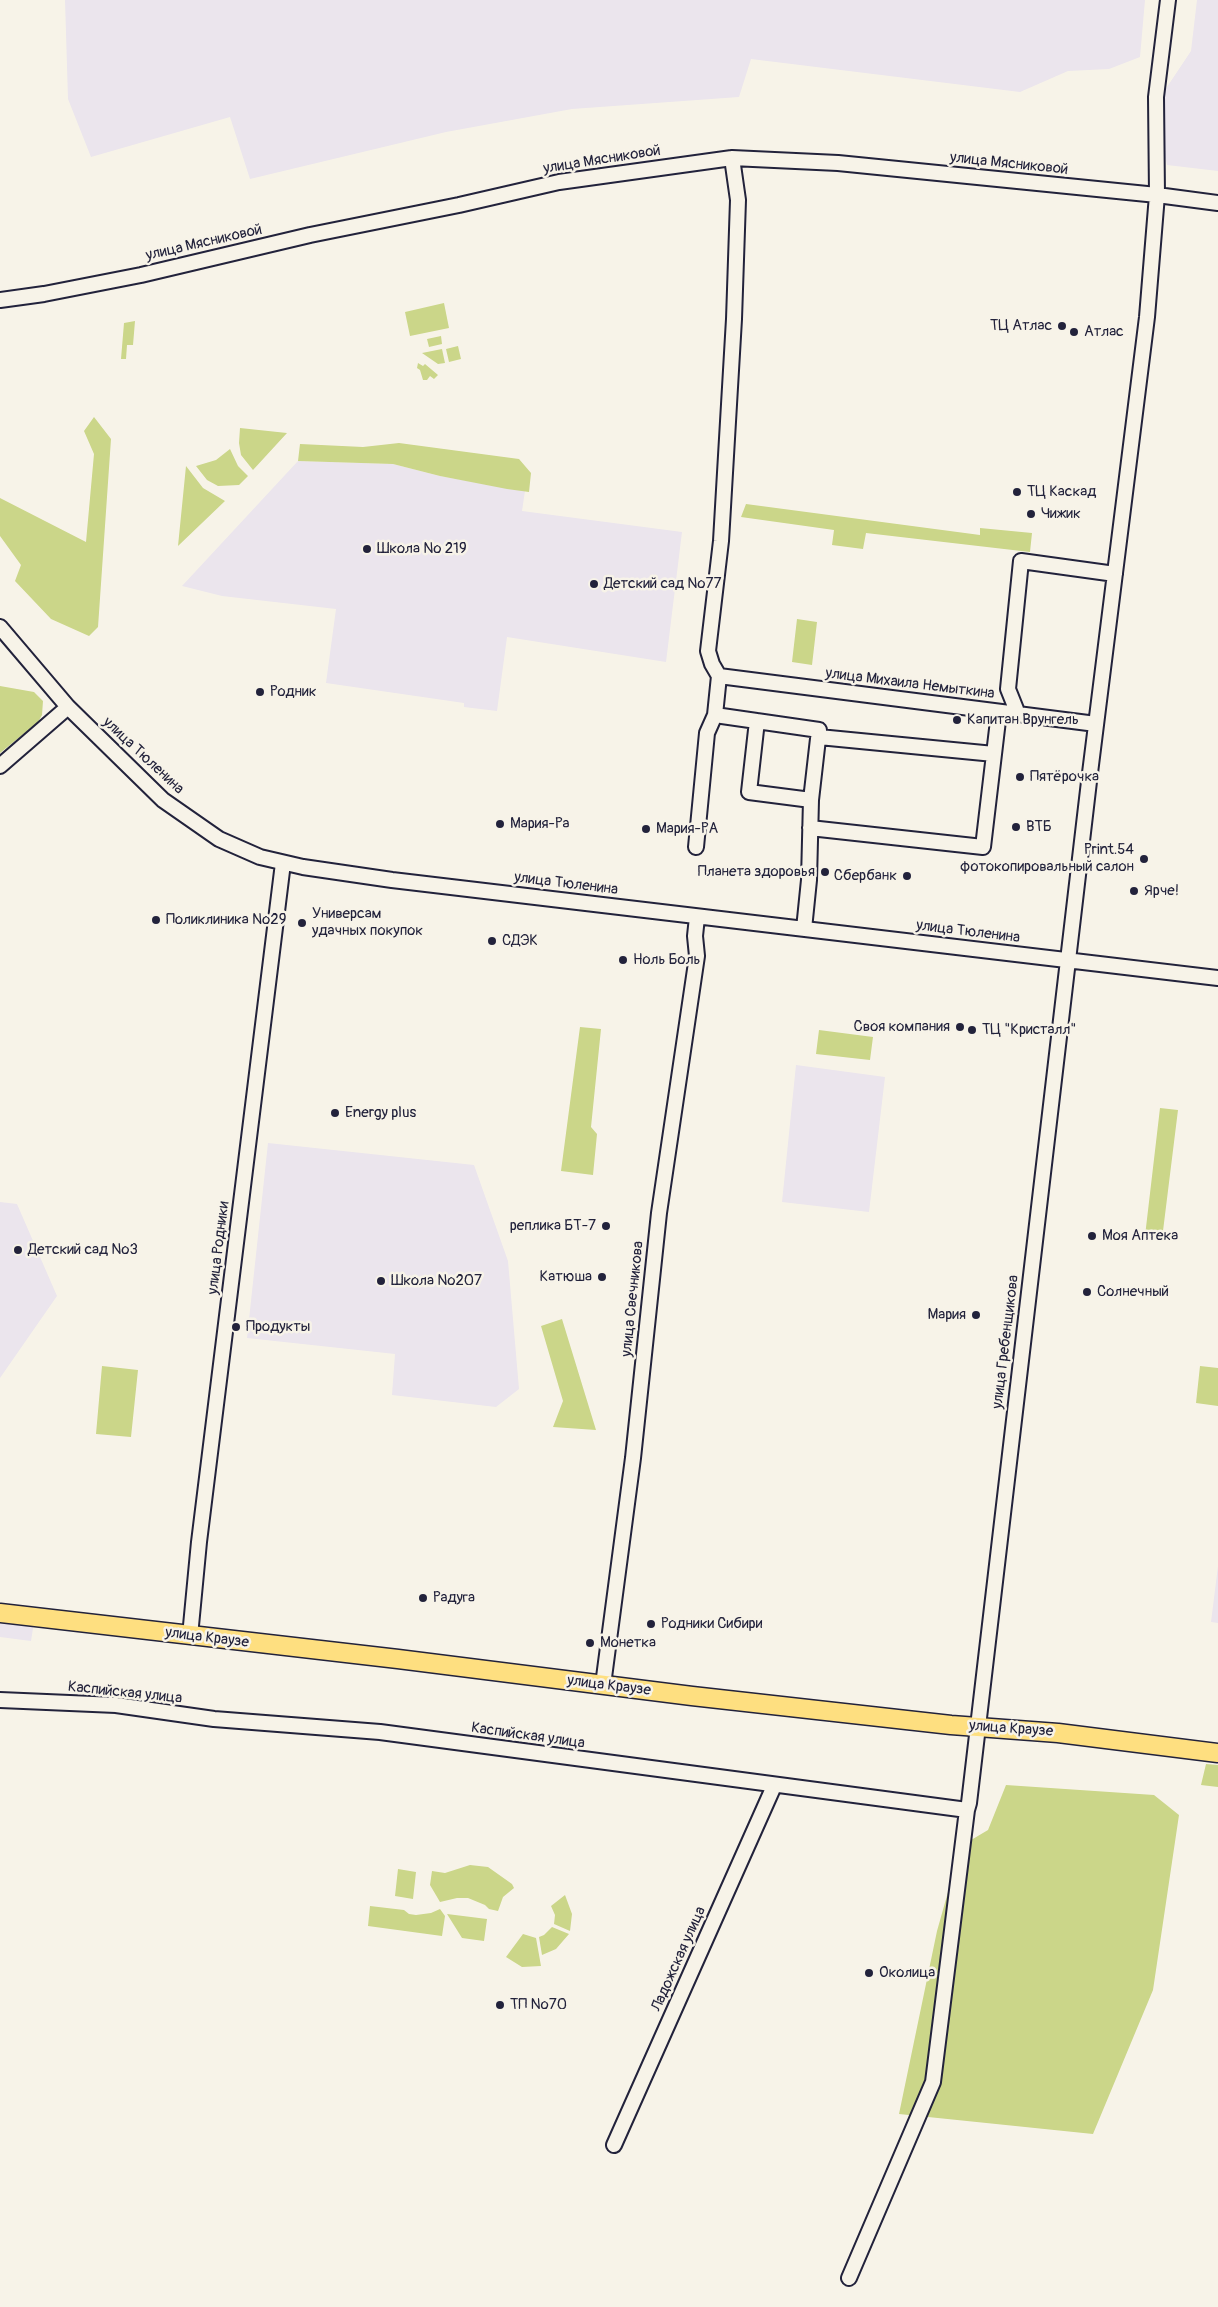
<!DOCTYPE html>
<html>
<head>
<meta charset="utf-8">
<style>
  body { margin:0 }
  canvas { display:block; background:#f7f3e8 }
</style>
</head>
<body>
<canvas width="1218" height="2307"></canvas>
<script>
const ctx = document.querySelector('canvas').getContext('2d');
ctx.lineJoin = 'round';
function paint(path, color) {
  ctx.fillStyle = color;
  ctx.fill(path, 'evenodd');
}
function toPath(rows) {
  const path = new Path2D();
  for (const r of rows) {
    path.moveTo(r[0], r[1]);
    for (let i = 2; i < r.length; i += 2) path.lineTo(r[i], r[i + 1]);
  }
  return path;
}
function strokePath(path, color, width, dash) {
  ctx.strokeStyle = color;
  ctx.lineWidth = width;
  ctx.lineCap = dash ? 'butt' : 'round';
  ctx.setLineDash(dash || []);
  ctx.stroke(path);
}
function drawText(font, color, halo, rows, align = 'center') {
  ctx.font = font + ' Pangolin,sans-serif';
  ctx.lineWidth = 5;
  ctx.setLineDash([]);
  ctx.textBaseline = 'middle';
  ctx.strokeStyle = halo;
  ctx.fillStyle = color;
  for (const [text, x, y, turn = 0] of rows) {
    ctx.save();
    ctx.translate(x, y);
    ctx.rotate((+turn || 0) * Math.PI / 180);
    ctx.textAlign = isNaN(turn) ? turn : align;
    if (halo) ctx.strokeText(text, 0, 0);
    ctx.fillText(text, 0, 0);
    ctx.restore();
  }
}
const built = toPath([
  [65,0,1145,0,1140,57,1109,69,1068,71,1020,92,751,59,739,97,572,109,446,132,250,179,230,117,91,157,68,99],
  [1197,0,1218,0,1218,171,1167,165,1163,147,1162,100,1165,90,1191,51],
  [298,461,393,464,440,476,525,491,522,511,682,532,666,662,507,637,497,711,464,707,464,703,326,683,336,609,222,596,182,586],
  [796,1065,885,1077,869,1212,782,1202],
  [268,1143,474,1165,508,1261,519,1389,496,1407,392,1395,395,1354,247,1338],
  [0,1202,17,1204,57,1296,0,1378],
  [1218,1566,1218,1623,1211,1622],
  [0,1619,34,1622,31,1641,0,1637]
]);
const green = toPath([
  [444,303,449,328,410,336,405,312],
  [135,321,133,345,127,345,126,359,121,359,124,323],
  [441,336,442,344,429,347,427,339],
  [458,346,461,359,449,362,446,349],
  [442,349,445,363,438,364,422,353],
  [418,363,423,366,425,364,438,375,434,379,430,376,427,380,423,380,420,370,417,368],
  [94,417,111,439,98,627,89,636,51,619,15,581,21,565,0,536,0,498,86,542,94,454,84,431],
  [240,428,287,433,253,470,241,455,239,443],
  [399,443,519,459,531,473,529,492,507,489,440,476,393,464,298,461,300,444,363,447],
  [230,449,238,466,248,476,239,485,218,486,207,480,196,466,216,460],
  [186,466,203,488,225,501,178,546],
  [746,504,980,535,980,528,1032,533,1030,552,866,533,863,549,832,545,834,530,741,517],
  [797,619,817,622,812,665,792,662],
  [0,686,34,692,43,701,42,715,38,722,0,753],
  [580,1027,601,1029,591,1127,597,1134,593,1175,561,1171],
  [819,1030,873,1037,870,1060,816,1054],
  [1160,1108,1178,1110,1162,1239,1145,1236],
  [562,1319,596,1430,553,1427,563,1401,541,1326],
  [102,1366,138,1370,131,1437,96,1434],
  [1200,1366,1218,1368,1218,1406,1196,1403],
  [1206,1764,1218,1765,1218,1787,1201,1785],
  [1006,1785,1154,1795,1179,1815,1153,1990,1093,2134,899,2114,937,1931,961,1846,988,1830],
  [470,1865,488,1867,512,1884,514,1888,503,1897,498,1911,489,1909,485,1905,468,1898,457,1898,440,1902,430,1885,432,1871,445,1873],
  [398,1869,416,1872,413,1899,395,1896],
  [565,1895,572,1914,570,1931,554,1924,555,1915,551,1906],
  [370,1906,404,1910,409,1914,416,1915,431,1913,440,1909,445,1916,442,1936,368,1926],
  [447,1914,487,1919,484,1941,462,1938],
  [552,1927,569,1934,556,1949,542,1955,539,1937,544,1935],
  [523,1934,536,1938,541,1966,522,1967,506,1957]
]);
const minor = toPath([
  [732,158,738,200,734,319,721,541,708,651,712,664,719,676,715,715,819,730,811,800,809,880,804,929],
  [0,300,44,294,141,275,310,235,459,205,559,182,732,158,838,163,1157,195,1218,203],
  [0,627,68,707,163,800,219,839,260,857,303,867,392,880,1218,978],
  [719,676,1096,724],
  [1016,709,1008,689,1021,561,1115,574],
  [757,721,749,792,811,800],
  [819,737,994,754],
  [0,766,68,707],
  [810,828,983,847,999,712],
  [696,847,707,733,715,715],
  [190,1636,199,1542,283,863],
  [603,1685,633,1458,659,1213,697,956,695,936,697,917],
  [0,1700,116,1705,214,1719,380,1732,967,1810,969,1803,1090,773,1147,317,1157,195,1156,97,1168,0],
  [614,2145,774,1786],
  [849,2278,933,2082,967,1810]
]);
const major = toPath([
  [0,1613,398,1659,692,1696,951,1725,1058,1733,1218,1753]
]);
const markers = [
  [1062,326,5,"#22223b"],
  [1074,332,5,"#22223b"],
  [1017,492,5,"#22223b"],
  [1031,514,5,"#22223b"],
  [367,549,5,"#22223b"],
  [594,584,5,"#22223b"],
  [260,692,5,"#22223b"],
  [957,720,5,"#22223b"],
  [1020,777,5,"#22223b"],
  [500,824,5,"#22223b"],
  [1016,827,5,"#22223b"],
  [646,829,5,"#22223b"],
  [1144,859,5,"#22223b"],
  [825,872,5,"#22223b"],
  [907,876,5,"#22223b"],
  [1134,891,5,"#22223b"],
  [156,920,5,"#22223b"],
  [302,923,5,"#22223b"],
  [492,941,5,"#22223b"],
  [623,960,5,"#22223b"],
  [960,1027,5,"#22223b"],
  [972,1030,5,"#22223b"],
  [335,1113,5,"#22223b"],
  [606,1226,5,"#22223b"],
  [1092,1236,5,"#22223b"],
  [18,1250,5,"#22223b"],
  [602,1277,5,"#22223b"],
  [381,1281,5,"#22223b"],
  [1087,1292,5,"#22223b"],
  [976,1315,5,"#22223b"],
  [236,1327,5,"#22223b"],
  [423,1598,5,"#22223b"],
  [651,1624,5,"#22223b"],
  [590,1643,5,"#22223b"],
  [869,1973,5,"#22223b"],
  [500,2005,5,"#22223b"]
];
const streetNames = [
  ["улица Мясниковой",602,160,-9],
  ["улица Мясниковой",1009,164,6],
  ["улица Мясниковой",204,243,-13],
  ["улица Михаила Немыткина",910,684,7],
  ["улица Тюленина",143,756,43],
  ["улица Тюленина",566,884,7],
  ["улица Тюленина",968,932,7],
  ["улица Родники",219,1248,-83],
  ["улица Свечникова",633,1299,-84],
  ["улица Гребенщикова",1006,1342,-83],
  ["улица Краузе",207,1638,7],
  ["улица Краузе",609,1686,7],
  ["Каспийская улица",125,1693,6],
  ["улица Краузе",1011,1729,4],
  ["Каспийская улица",528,1736,8],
  ["Ладожская улица",679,1959,-66]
];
const poiNames = [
  ["ТЦ Атлас",1052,326,"right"],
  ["Атлас",1084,332],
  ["ТЦ Каскад",1027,492],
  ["Чижик",1041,514],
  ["Школа № 219",377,549],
  ["Детский сад №77",604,584],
  ["Родник",270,692],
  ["Капитан Врунгель",967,720],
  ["Пятёрочка",1030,777],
  ["Мария-Ра",510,824],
  ["ВТБ",1026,827],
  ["Мария-РА",656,829],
  ["Print.54",1134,850,"right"],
  ["фотокопировальный салон",1134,867,"right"],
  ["Планета здоровья",815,872,"right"],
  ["Сбербанк",897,876,"right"],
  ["Ярче!",1144,891],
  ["Универсам",312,914],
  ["удачных покупок",312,931],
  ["Поликлиника №29",166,920],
  ["СДЭК",502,941],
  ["Ноль Боль",633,960],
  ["Своя компания",950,1027,"right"],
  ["ТЦ \"Кристалл\"",982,1030],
  ["Energy plus",345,1113],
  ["реплика БТ-7",596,1226,"right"],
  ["Моя Аптека",1102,1236],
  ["Детский сад №3",28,1250],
  ["Катюша",592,1277,"right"],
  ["Школа №207",391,1281],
  ["Солнечный",1097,1292],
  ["Мария",966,1315,"right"],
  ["Продукты",246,1327],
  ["Радуга",433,1598],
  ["Родники Сибири",661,1624],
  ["Монетка",600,1643],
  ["Околица",879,1973],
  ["ТП №70",510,2005]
];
paint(built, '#ebe5ed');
paint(green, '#cbd689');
strokePath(minor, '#22223b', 18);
strokePath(major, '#22223b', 21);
strokePath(minor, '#f7f3e8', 14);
strokePath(major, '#fedf80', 18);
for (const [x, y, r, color] of markers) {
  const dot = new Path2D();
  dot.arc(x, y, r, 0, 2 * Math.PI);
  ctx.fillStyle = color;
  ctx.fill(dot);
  strokePath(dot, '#f7f3e8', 2);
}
drawText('15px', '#22223b', '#f7f3e8', streetNames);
drawText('15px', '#22223b', '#f7f3e8', poiNames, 'left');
</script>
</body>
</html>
